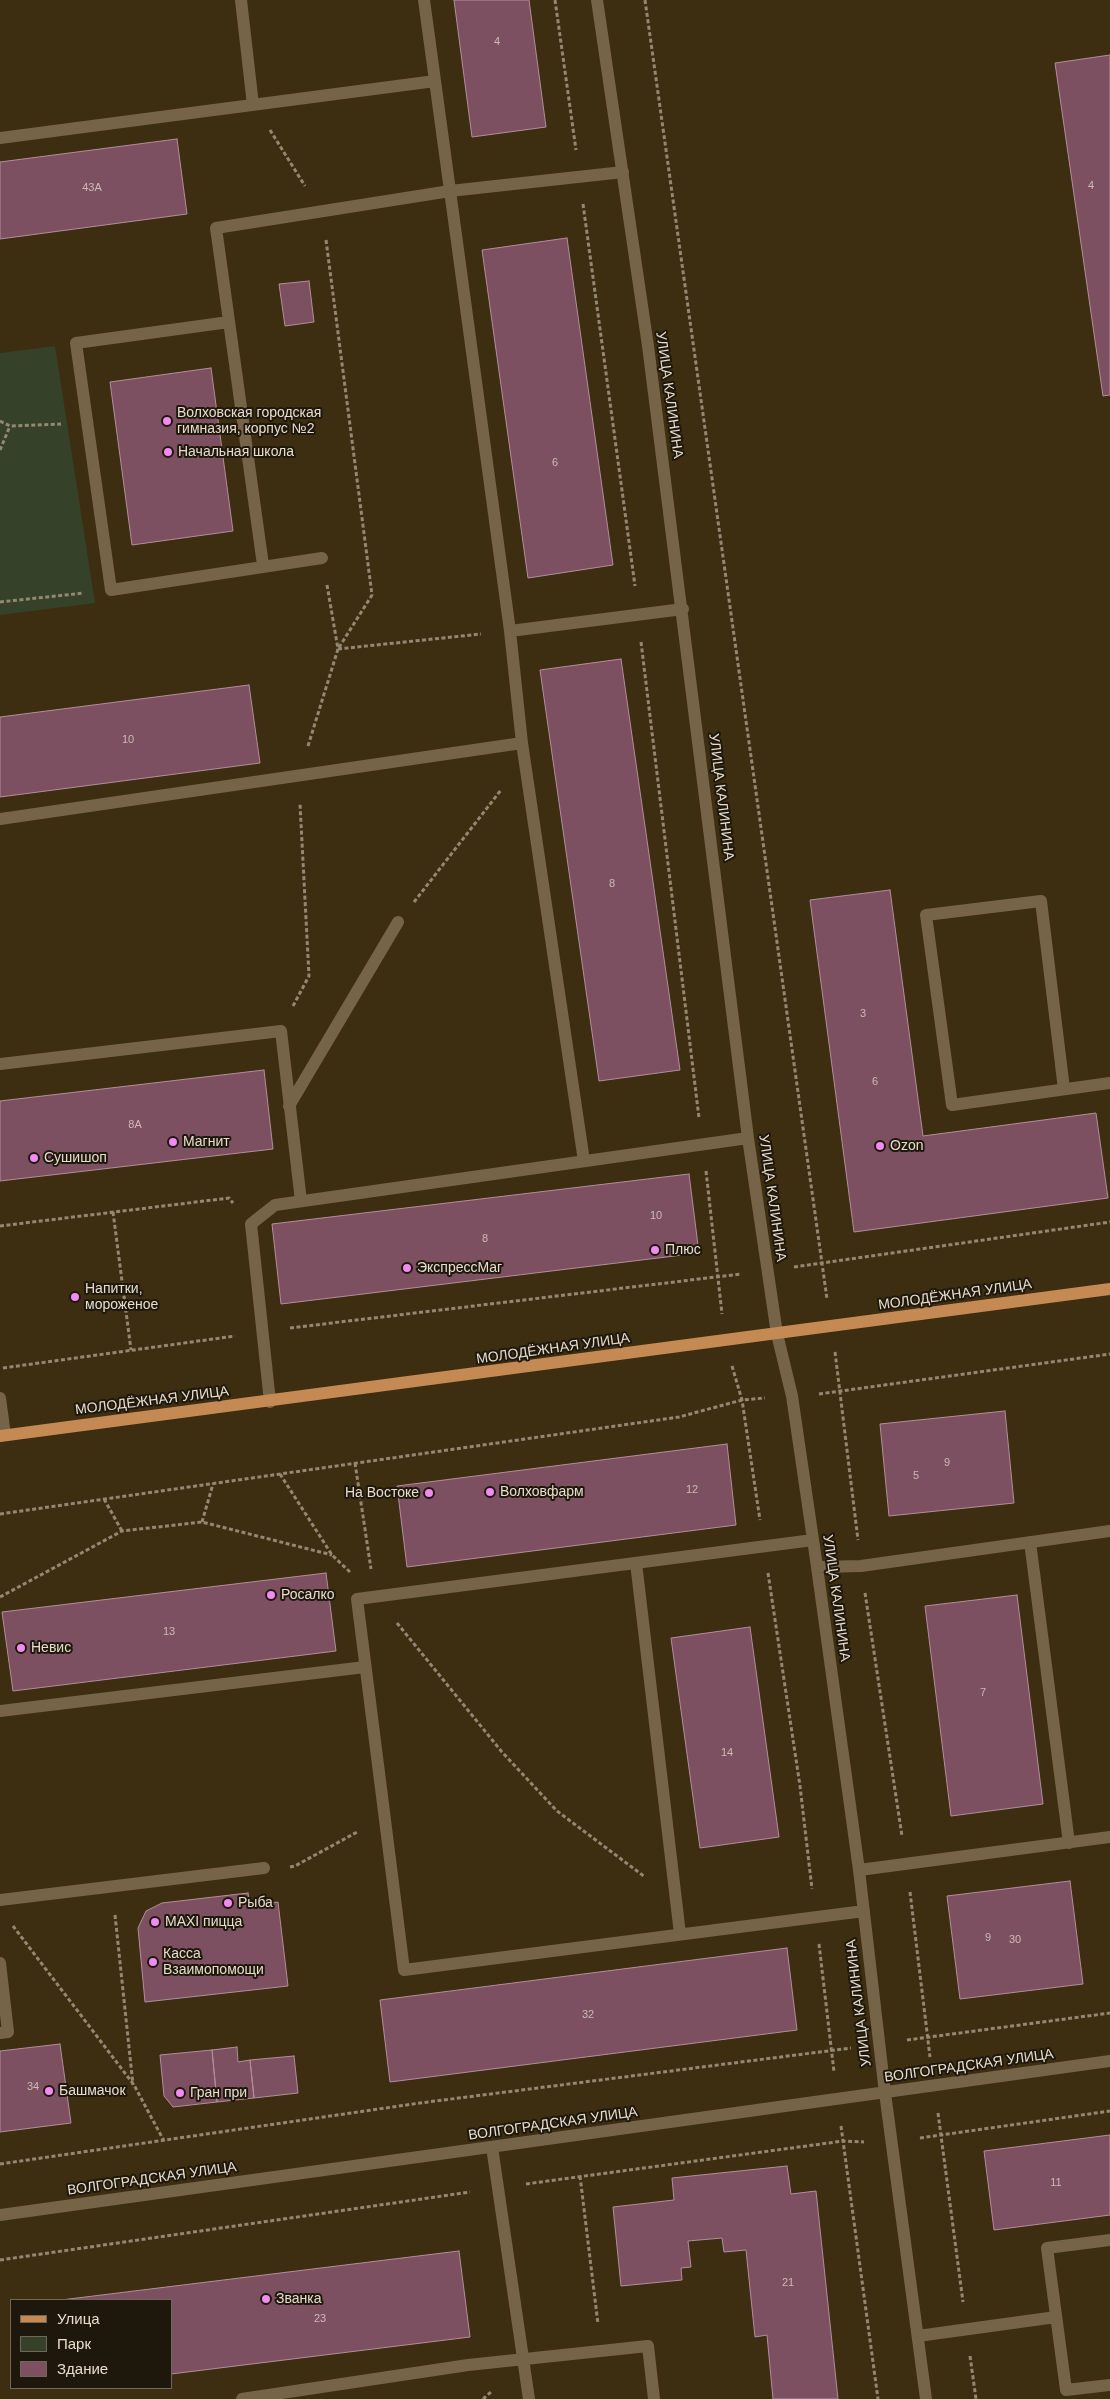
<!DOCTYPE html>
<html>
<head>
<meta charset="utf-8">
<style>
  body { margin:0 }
  #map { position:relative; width:1110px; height:2399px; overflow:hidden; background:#3d2e12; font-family:Helvetica,sans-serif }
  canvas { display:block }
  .legend { position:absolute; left:10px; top:2299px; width:162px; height:90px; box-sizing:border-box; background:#1e180c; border:1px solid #6f675a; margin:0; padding:6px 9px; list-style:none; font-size:15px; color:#e8dece }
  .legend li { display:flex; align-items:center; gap:10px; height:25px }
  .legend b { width:25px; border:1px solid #6f675a }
</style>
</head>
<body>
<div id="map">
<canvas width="1110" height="2399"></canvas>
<ul class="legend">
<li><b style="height:6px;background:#c58a53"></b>Улица</li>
<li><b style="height:14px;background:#354129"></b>Парк</li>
<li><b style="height:14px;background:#7c5061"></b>Здание</li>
</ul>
</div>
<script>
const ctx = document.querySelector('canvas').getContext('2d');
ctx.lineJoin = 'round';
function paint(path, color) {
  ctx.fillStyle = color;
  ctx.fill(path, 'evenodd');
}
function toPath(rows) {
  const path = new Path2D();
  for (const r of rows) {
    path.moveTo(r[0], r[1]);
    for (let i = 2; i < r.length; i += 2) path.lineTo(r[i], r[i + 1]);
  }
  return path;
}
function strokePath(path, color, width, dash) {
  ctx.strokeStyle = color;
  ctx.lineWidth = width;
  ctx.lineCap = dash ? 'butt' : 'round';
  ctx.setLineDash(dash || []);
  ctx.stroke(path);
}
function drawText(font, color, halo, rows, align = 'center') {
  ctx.font = font + ' Helvetica,sans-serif';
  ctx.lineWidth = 4;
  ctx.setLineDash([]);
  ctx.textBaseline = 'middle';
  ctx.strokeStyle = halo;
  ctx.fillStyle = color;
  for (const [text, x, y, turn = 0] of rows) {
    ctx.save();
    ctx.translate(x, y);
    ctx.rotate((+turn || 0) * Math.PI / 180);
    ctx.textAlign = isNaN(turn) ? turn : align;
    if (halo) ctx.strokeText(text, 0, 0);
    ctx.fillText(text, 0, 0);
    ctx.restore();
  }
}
const green = toPath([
  [55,346,95,603,0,615,0,353]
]);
const building = toPath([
  [454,0,529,0,546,127,472,137,454,0],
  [1110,55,1110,395,1103,396,1055,63,1110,55],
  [177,139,187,214,0,239,0,162,177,139],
  [567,238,613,565,528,578,482,250,567,238],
  [309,281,314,322,285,326,279,284,309,281],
  [211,368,233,531,132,545,110,382,211,368],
  [621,659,680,1070,599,1081,540,670,621,659],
  [249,685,260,763,0,797,0,717,249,685],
  [890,890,923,1136,1096,1113,1108,1198,854,1232,810,900,890,890],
  [264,1070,273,1149,0,1181,0,1101,264,1070],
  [689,1174,699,1253,281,1304,272,1224,689,1174],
  [1005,1411,1014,1503,889,1516,880,1424,1005,1411],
  [727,1444,736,1525,407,1567,397,1486,727,1444],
  [326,1573,336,1651,13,1691,2,1612,326,1573],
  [1017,1595,1043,1804,951,1816,925,1606,1017,1595],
  [750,1627,779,1837,700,1848,671,1638,750,1627],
  [1070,1881,1083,1984,960,1999,947,1896,1070,1881],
  [248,1893,250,1905,278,1902,288,1986,145,2002,138,1928,146,1911,162,1903,248,1893],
  [787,1948,797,2030,390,2082,380,2000,787,1948],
  [60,2044,71,2123,0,2132,0,2051,60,2044],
  [237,2047,238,2062,250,2060,254,2098,217,2102,212,2050,237,2047],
  [212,2050,217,2102,173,2107,164,2096,160,2055,212,2050],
  [294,2056,298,2093,254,2098,250,2060,294,2056],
  [1110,2135,1110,2215,994,2230,984,2151,1110,2135],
  [787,2166,791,2194,816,2191,838,2399,773,2399,767,2335,755,2337,746,2250,724,2252,722,2238,688,2241,691,2267,681,2268,682,2280,621,2286,613,2207,674,2200,672,2178,787,2166],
  [459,2251,470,2337,171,2374,171,2300,61,2300,459,2251]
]);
const path = toPath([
  [555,0,576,150],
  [645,0,827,1299],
  [270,130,305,186],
  [583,204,635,586],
  [326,240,372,595,338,649],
  [0,421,10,426,61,424],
  [0,450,10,426],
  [0,602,84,593],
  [641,642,699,1118],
  [338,649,481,634],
  [308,746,338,649,327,585],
  [414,902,501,790],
  [293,1006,309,976,300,804],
  [706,1171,722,1314],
  [113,1212,131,1350],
  [0,1226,229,1198,233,1203],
  [794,1267,1110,1222],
  [290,1328,741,1274],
  [835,1352,858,1540],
  [732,1366,742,1400,760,1520],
  [3,1368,235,1336],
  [819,1394,1110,1354],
  [355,1463,371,1569],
  [280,1474,332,1555,351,1573],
  [104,1499,122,1531],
  [0,1514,679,1417,742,1400,765,1398],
  [202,1522,213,1484],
  [768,1573,800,1786,812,1889],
  [865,1593,902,1836],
  [0,1597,122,1531,202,1522,332,1555],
  [397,1623,502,1752,557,1811,645,1877],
  [290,1867,295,1866,359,1831],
  [910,1892,930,2057],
  [115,1915,133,2085],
  [13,1926,134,2085,164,2141],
  [819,1944,834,2072],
  [907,2040,1110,2013],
  [938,2113,963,2302],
  [841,2126,878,2399],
  [920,2138,1110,2111],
  [0,2164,420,2103,851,2048],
  [580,2176,598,2324],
  [526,2184,843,2141,864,2142],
  [0,2260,470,2192],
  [970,2356,976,2399],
  [483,2399,492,2391]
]);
const minor = toPath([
  [241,0,253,105],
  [424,0,510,631,522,743,584,1161],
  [597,0,648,346,748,1138,777,1334,792,1396,817,1567,859,1870,885,2093,926,2399],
  [0,138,435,81],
  [229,322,76,343,111,590,322,558],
  [263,565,216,228,450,191,623,172],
  [510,631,683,609],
  [0,819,522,743],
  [0,1064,281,1031,301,1201],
  [1064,1089,1041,901,926,915,952,1105,1110,1083],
  [289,1106,398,922],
  [0,1398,5,1435],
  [270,1402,251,1224,275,1205,748,1138],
  [813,1540,357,1599,404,1970,864,1911],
  [1030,1542,1069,1843],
  [636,1563,680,1934],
  [817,1567,861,1566,1110,1531],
  [0,1711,365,1667],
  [859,1870,1110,1837],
  [0,1900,264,1868],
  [0,1963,8,2032,0,2033],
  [492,2147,529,2399],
  [0,2215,1110,2061],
  [1110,2240,1047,2248,1066,2390,1110,2385],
  [918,2336,1056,2317],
  [242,2399,468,2365,648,2346,654,2399]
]);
const major = toPath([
  [0,1436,1110,1289]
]);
const markers = [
  [167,421,5,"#f28af3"],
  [168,452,5,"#f28af3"],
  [173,1142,5,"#f28af3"],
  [880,1146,5,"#f28af3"],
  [34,1158,5,"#f28af3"],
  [655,1250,5,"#f28af3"],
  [407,1268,5,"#f28af3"],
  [75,1297,5,"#f28af3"],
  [490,1492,5,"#f28af3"],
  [429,1493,5,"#f28af3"],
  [271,1595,5,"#f28af3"],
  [21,1648,5,"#f28af3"],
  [228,1903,5,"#f28af3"],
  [155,1922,5,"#f28af3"],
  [153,1962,5,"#f28af3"],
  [49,2091,5,"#f28af3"],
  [180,2093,5,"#f28af3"],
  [266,2299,5,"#f28af3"]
];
const numberNames = [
  ["4",497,42],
  ["4",1091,186],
  ["43А",92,188],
  ["6",555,463],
  ["10",128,740],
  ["8",612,884],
  ["3",863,1014],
  ["6",875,1082],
  ["8А",135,1125],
  ["10",656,1216],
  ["8",485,1239],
  ["9",947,1463],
  ["5",916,1476],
  ["12",692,1490],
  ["13",169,1632],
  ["7",983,1693],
  ["14",727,1753],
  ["9",988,1938],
  ["30",1015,1940],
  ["32",588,2015],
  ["34",33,2087],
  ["11",1056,2183],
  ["21",788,2283],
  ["23",320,2319]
];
const streetNames = [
  ["УЛИЦА КАЛИНИНА",669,395,82],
  ["УЛИЦА КАЛИНИНА",721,797,83],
  ["УЛИЦА КАЛИНИНА",772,1198,82],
  ["МОЛОДЁЖНАЯ УЛИЦА",955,1295,-8],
  ["МОЛОДЁЖНАЯ УЛИЦА",553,1349,-8],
  ["МОЛОДЁЖНАЯ УЛИЦА",152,1401,-7],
  ["УЛИЦА КАЛИНИНА",836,1598,82],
  ["УЛИЦА КАЛИНИНА",859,2003,-97],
  ["ВОЛГОГРАДСКАЯ УЛИЦА",969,2066,-8],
  ["ВОЛГОГРАДСКАЯ УЛИЦА",553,2124,-8],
  ["ВОЛГОГРАДСКАЯ УЛИЦА",152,2179,-8]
];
const poiNames = [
  ["Волховская городская",177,413],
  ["гимназия, корпус №2",177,429],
  ["Начальная школа",178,452],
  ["Магнит",183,1142],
  ["Ozon",890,1146],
  ["Сушишоп",44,1158],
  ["Плюс",665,1250],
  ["ЭкспрессМаг",417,1268],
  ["Напитки,",85,1289],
  ["мороженое",85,1305],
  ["Волховфарм",500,1492],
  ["На Востоке",419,1493,"right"],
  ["Росалко",281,1595],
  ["Невис",31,1648],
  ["Рыба",238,1903],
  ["MAXI пицца",165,1922],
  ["Касса",163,1954],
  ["Взаимопомощи",163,1970],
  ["Башмачок",59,2091],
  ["Гран при",190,2093],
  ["Званка",276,2299]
];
paint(green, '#354129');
paint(building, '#7c5061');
strokePath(building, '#b38e9b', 1);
strokePath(path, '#948872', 3, [4, 2.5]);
strokePath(minor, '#756447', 12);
strokePath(major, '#c58a53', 12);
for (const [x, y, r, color] of markers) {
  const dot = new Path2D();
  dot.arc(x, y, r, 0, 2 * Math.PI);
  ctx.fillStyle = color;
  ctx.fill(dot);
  strokePath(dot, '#1e180c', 2);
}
drawText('11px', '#cdbab3', null, numberNames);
drawText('14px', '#e8dece', '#1e180c', streetNames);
drawText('14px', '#e8dece', '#1e180c', poiNames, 'left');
</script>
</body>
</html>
